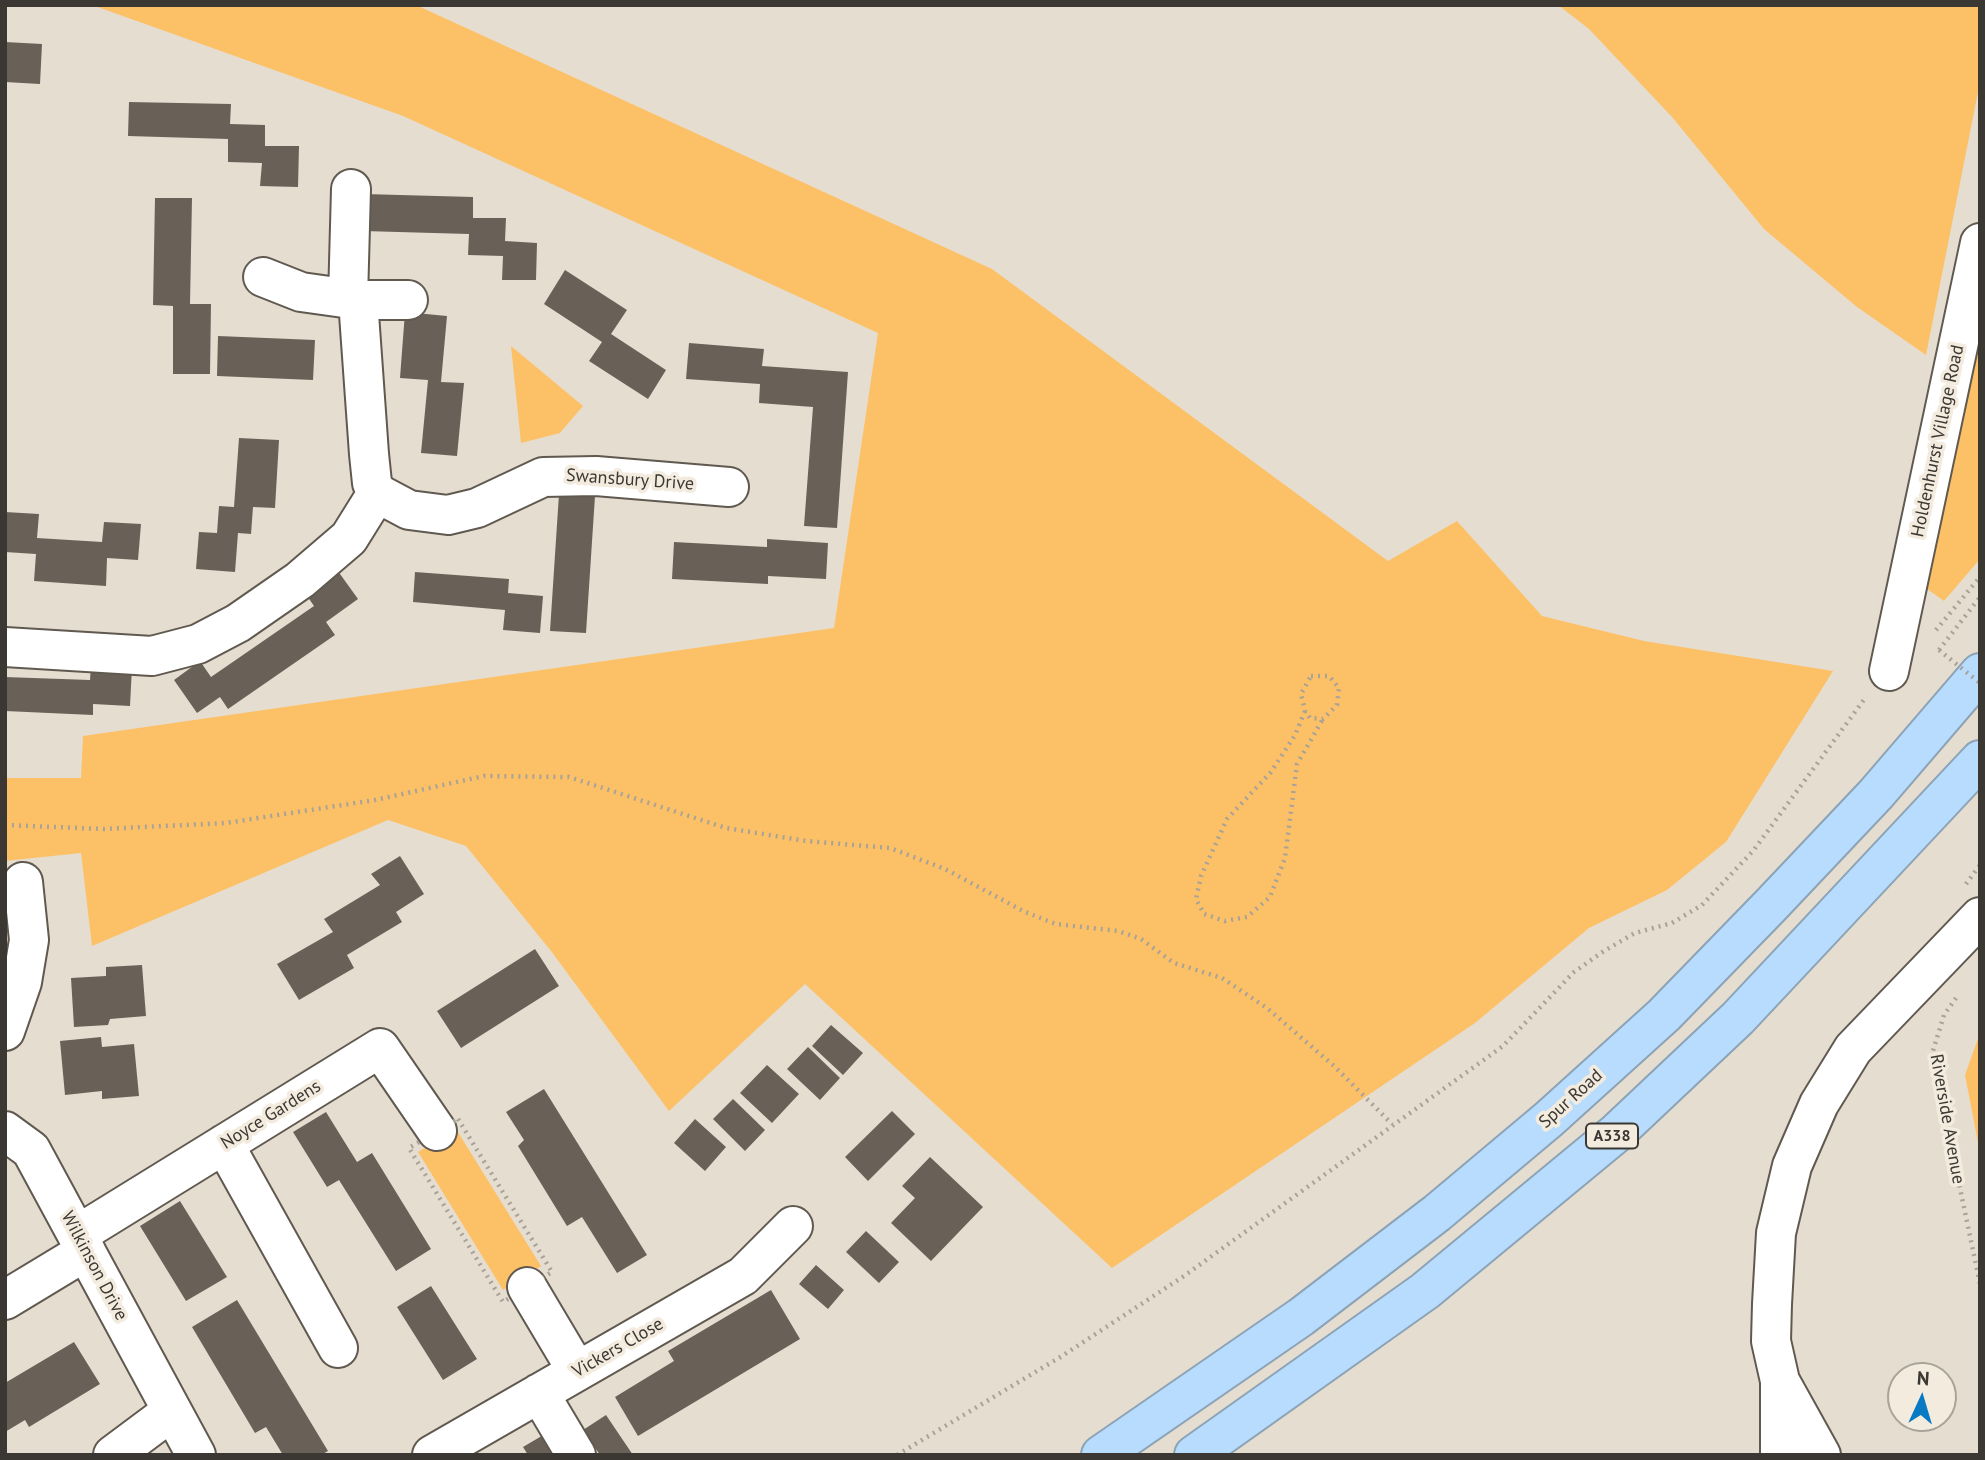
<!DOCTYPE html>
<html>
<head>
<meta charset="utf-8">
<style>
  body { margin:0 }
  #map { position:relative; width:1985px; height:1460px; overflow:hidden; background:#e6ddd1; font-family:"PT Sans",sans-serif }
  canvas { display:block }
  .frame { position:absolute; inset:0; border:7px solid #3b3833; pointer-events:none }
  .north { position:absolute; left:1887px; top:1362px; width:70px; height:70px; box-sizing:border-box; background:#f3ebde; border:2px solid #a9a39a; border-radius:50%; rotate:4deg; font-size:19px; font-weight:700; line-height:28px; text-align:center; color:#3b3833 }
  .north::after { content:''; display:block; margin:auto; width:24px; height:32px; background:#087ac4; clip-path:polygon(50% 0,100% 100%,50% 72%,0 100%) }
</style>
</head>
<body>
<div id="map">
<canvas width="1985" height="1460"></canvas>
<div class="frame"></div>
<div class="north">N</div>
</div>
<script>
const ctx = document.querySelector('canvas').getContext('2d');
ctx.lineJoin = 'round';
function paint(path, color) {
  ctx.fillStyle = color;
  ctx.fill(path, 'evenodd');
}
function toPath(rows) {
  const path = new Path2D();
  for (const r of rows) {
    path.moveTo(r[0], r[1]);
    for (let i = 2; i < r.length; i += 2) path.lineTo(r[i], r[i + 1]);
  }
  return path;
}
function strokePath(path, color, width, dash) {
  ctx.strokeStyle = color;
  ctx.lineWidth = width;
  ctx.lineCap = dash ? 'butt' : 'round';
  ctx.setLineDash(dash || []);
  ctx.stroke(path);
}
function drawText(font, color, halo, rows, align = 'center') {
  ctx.font = font + ' "PT Sans",sans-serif';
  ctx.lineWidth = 7;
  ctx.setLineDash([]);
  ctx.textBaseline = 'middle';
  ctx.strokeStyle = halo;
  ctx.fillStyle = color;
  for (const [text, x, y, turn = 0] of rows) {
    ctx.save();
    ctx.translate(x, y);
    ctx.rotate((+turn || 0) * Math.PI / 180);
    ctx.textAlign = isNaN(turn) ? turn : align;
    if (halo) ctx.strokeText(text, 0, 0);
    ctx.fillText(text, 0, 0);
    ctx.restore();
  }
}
const green = toPath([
  [92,5,416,5,992,269,1388,561,1457,521,1542,616,1644,641,1833,671,1726,842,1667,890,1589,928,1475,1023,1112,1268,805,984,669,1111,551,951,466,846,388,820,92,946,81,853,5,861,5,778,81,778,83,736,834,628,878,333,403,116],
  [1558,5,1980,5,1980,82,1926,355,1857,307,1764,229,1672,117,1589,29],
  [1980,342,1980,559,1944,601,1923,586],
  [511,346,583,406,560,433,521,443],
  [1980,1033,1980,1153,1965,1075],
  [456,1129,541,1266,503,1290,418,1152]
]);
const building = toPath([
  [5,42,42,44,40,84,5,82],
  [129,102,231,104,230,124,265,125,265,146,299,146,298,187,260,186,262,163,228,162,228,139,128,136],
  [364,194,473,197,473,218,506,218,505,241,537,243,536,280,502,280,503,256,468,255,469,234,363,231],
  [155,198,192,198,190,304,211,304,210,374,173,374,173,306,153,305],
  [565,270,627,310,611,334,666,370,648,399,589,361,602,342,544,304],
  [405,312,447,316,441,382,464,383,457,456,421,453,428,380,400,378],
  [218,336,315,340,313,380,217,376],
  [689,343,764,349,762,366,848,372,837,528,804,526,813,407,759,403,760,384,686,379],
  [239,438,279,440,275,508,253,507,251,534,238,533,235,572,196,569,199,532,217,533,219,506,234,507],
  [559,494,595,496,586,633,550,631],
  [5,512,39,514,37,538,102,542,104,522,141,524,138,560,107,558,106,586,34,581,36,554,5,552],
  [767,539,828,543,826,579,768,576,768,584,672,579,674,542,767,547],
  [335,567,358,599,326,622,335,635,228,709,220,697,197,713,174,680,200,661,211,677,314,606,303,590],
  [415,572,509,579,508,593,543,596,540,633,503,630,505,610,413,602],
  [91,665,132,667,130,706,93,704,93,715,5,711,5,677,90,680],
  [400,856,424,894,396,912,402,922,347,955,354,968,299,1000,277,964,333,932,324,919,380,885,371,874],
  [535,949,559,986,461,1048,437,1011],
  [142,965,146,1016,110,1019,108,1025,74,1027,71,978,106,976,106,967],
  [831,1025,863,1053,843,1075,812,1046],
  [101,1037,102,1047,134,1044,139,1096,102,1099,102,1091,65,1095,60,1041],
  [808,1047,840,1078,820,1100,787,1069],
  [767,1065,799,1094,772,1123,740,1093],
  [544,1089,647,1255,617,1273,582,1217,567,1226,518,1146,524,1140,506,1112],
  [733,1099,765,1130,745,1151,713,1119],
  [892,1111,915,1134,868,1181,845,1157],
  [326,1112,357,1162,372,1153,431,1249,396,1271,339,1180,327,1187,293,1132],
  [695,1119,726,1147,705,1171,674,1143],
  [930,1157,983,1207,931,1261,891,1223,915,1198,902,1186],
  [180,1201,227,1277,186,1301,140,1226],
  [866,1231,899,1262,879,1283,846,1252],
  [816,1265,844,1290,828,1309,799,1284],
  [431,1286,477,1359,443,1380,397,1307],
  [771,1290,800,1339,638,1436,615,1397,674,1361,668,1351],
  [237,1300,328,1451,321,1455,283,1455,266,1427,255,1433,192,1327],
  [74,1342,100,1384,29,1427,25,1420,5,1432,5,1383],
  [606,1415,633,1455,600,1455,583,1430],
  [545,1434,558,1455,528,1455,523,1447]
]);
const path = toPath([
  [1936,630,1980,577],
  [1939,650,1980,597],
  [1311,676,1329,676,1339,688,1337,705,1323,719,1310,718,1305,711,1301,694,1311,676],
  [1305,711,1295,735,1271,772,1227,819,1201,876,1196,899,1204,914,1225,921,1247,917,1270,897,1285,858,1297,764,1323,719],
  [5,825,103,829,226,823,375,800,484,776,569,777,726,828,806,841,890,848,945,869,1025,912,1056,924,1118,931,1141,939,1174,963,1222,978,1267,1008,1334,1066,1392,1124],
  [1966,884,1980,865],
  [1956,998,1944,1015,1932,1054,1980,1284],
  [458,1119,552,1272,503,1302,409,1148,458,1119],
  [897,1455,1062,1356,1184,1276,1503,1046,1574,972,1604,951,1635,933,1672,923,1702,905,1753,851,1866,697]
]);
const minor = toPath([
  [263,277,301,292,358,300,408,300],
  [348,299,351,189],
  [358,300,369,454,372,483,377,493],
  [5,647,152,656,198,644,238,623,300,580,349,538,377,493,409,510,448,515,477,508,543,477,596,476,729,487],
  [1889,671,1980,243],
  [5,1031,22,982,29,940,23,882],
  [5,1131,31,1150,196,1455],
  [224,1144,338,1348],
  [77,1235,380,1048,437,1131],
  [527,1287,577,1371],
  [5,1300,86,1251],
  [1781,1383,1821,1455],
  [539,1393,576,1455],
  [113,1455,172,1411],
  [432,1455,743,1276,793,1226],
  [1780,1455,1780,1381,1771,1341,1772,1304,1776,1233,1792,1166,1819,1104,1853,1049,1980,917]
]);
const highway = toPath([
  [1101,1455,1301,1317,1437,1213,1549,1119,1664,1015,1771,905,1876,794,1980,673],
  [1194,1455,1425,1291,1615,1134,1738,1018,1980,760]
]);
const pathBridge = toPath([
  [1939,650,1980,683]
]);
const shields = [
  [1612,1136,52]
];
const shieldNames = [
  ["A338",1612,1136]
];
const streetNames = [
  ["Holdenhurst Village Road",1938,441,-78],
  ["Swansbury Drive",630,480,4],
  ["Spur Road",1571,1099,-42],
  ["Noyce Gardens",271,1115,-32],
  ["Riverside Avenue",1947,1119,80],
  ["Wilkinson Drive",94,1266,62],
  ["Vickers Close",618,1348,-30]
];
paint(green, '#fcc166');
paint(building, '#696157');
strokePath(minor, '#60594f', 42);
strokePath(highway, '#8ca3b6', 42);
strokePath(path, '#a9a298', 4.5, [2, 5]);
strokePath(minor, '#fff', 38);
strokePath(highway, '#b8dcfd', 38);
strokePath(pathBridge, '#a9a298', 4.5, [2, 5]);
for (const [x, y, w] of shields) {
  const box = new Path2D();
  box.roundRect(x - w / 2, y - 12.5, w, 25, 5);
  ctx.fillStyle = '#f3ebde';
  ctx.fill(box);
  strokePath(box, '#3b3833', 2);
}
drawText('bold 16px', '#3b3833', null, shieldNames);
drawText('18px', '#3b3833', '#f3ebde', streetNames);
</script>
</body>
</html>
